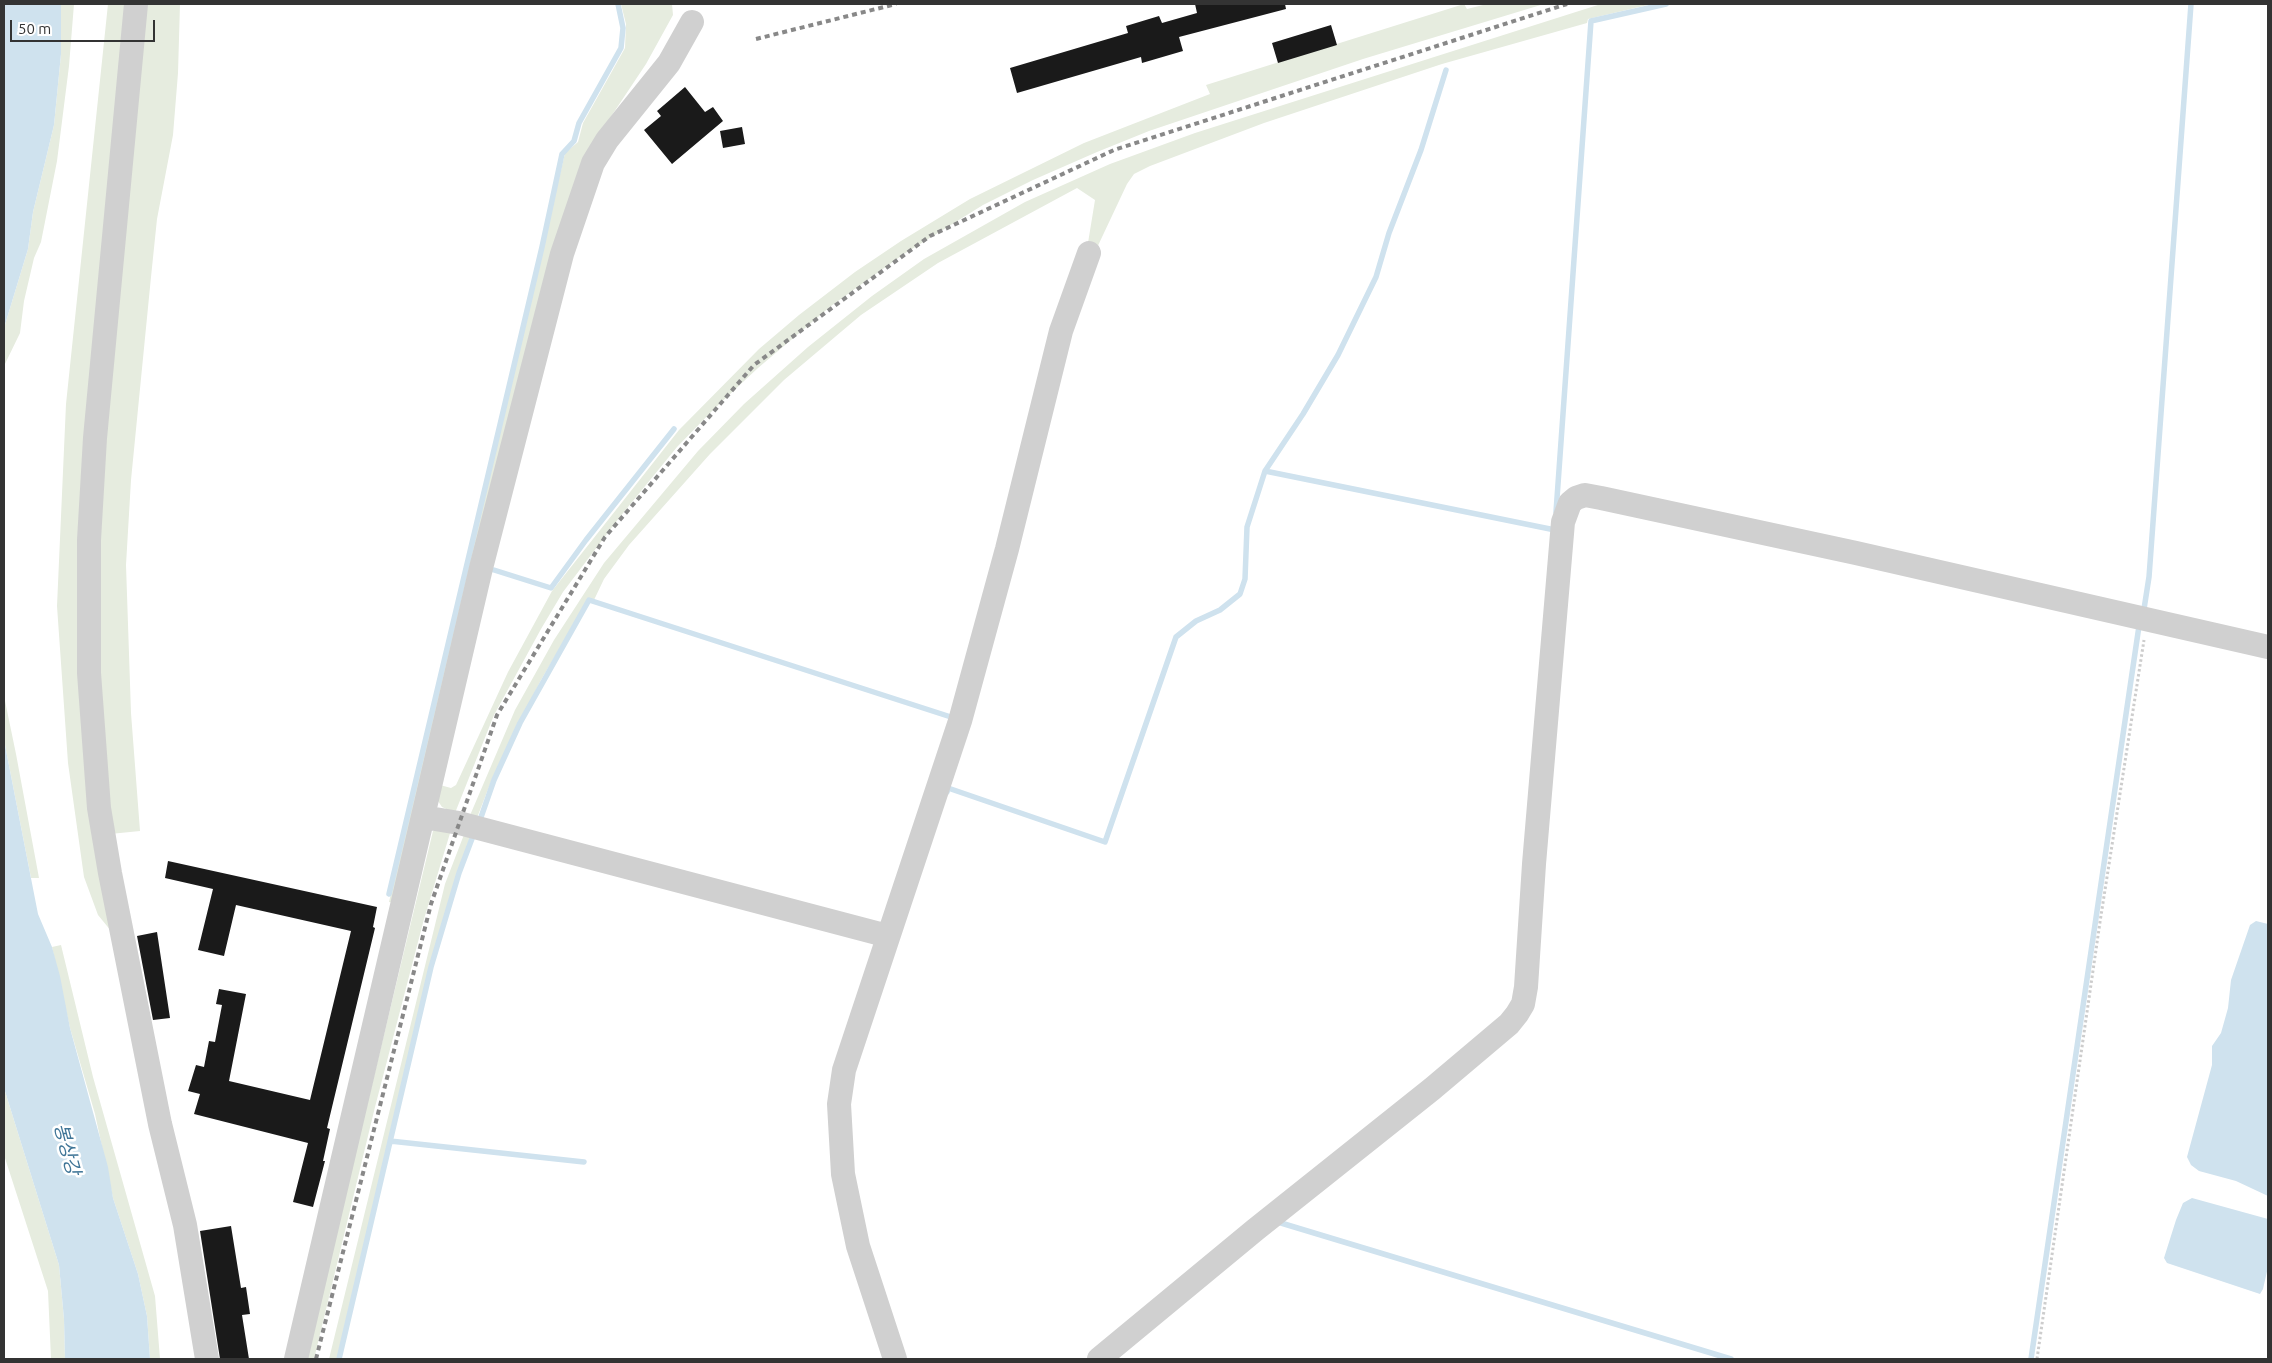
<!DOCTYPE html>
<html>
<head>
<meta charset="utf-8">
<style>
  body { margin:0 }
  #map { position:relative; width:2272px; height:1363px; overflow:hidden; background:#fff; font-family:Ubuntu,sans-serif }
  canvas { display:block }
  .frame { position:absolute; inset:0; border:5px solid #333; pointer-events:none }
  .scale { position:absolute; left:10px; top:20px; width:145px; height:22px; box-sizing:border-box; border:2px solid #333; border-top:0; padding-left:6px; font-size:15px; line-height:18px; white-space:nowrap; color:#333; -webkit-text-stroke:4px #fff; paint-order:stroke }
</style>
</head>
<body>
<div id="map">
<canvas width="2272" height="1363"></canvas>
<div class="frame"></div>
<div class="scale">50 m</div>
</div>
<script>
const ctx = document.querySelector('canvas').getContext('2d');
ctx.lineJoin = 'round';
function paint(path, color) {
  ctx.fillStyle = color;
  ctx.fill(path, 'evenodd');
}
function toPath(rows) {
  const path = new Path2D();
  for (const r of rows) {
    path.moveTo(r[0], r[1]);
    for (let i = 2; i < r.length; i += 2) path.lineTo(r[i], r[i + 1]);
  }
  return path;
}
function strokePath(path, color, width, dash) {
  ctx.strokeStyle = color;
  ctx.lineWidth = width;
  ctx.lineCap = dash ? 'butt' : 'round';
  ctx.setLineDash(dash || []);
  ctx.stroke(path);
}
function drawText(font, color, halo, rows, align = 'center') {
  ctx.font = font + ' Ubuntu,"Noto Sans KR",sans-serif';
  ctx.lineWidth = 5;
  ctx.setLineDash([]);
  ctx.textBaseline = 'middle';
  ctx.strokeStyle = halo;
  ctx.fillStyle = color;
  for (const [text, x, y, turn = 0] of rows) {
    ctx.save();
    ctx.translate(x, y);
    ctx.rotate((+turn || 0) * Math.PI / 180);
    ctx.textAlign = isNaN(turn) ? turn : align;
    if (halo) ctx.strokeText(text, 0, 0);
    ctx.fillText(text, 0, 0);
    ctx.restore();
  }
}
const green = toPath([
  [61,4,74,4,69,66,57,161,41,242,34,258,24,301,20,333,4,366,4,328,28,249,33,212,54,125,61,54],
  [108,4,132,4,83,568,116,937,98,915,84,877,68,763,57,606,66,404],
  [142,4,180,4,178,73,173,135,157,219,151,277,131,480,126,565,131,713,140,831,110,834,93,601],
  [621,4,672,4,673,15,646,64,590,148,396,903,389,902,565,153,578,142,583,123,625,48,626,24],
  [1464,4,1467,9,1487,4,1544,4,1363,59,1149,131,1097,152,1033,180,983,205,904,254,831,306,758,368,714,409,677,447,619,518,563,592,541,629,494,715,455,813,442,807,438,801,440,785,451,788,456,785,508,672,552,591,679,430,759,349,799,315,855,272,901,241,970,199,1084,143,1210,94,1206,85],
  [1601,4,1652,4,1588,19,1587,23,1442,64,1264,123,1150,166,1134,174,1127,184,1095,252,1087,249,1095,200,1077,188,938,263,861,315,784,380,710,454,629,545,604,579,594,600,589,598,541,680,492,779,475,823,468,820,515,710,554,640,604,563,698,451,744,404,808,347,872,296,924,259,1025,202,1110,164,1195,133],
  [4,696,16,754,39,878,31,878,4,740],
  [440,828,451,830,424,919,375,1107,314,1359,306,1359,433,831],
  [465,832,471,835,430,967,337,1359,329,1359,445,884],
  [61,945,93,1077,155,1296,160,1359,150,1359,147,1316,138,1274,113,1198,95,1114,70,1028,52,947],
  [4,1088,59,1265,64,1319,65,1359,51,1359,48,1291,4,1155]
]);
const water = toPath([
  [4,4,61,4,61,54,54,125,33,212,28,249,4,328],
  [4,740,38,914,52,947,60,976,70,1028,108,1167,113,1198,138,1274,147,1316,150,1359,65,1359,64,1319,59,1265,4,1088],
  [2256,921,2268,924,2268,1196,2236,1181,2199,1171,2191,1165,2187,1157,2212,1065,2212,1046,2221,1033,2228,1008,2231,980,2250,925],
  [2192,1198,2268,1219,2268,1267,2263,1289,2260,1294,2167,1263,2164,1258,2176,1220,2183,1203]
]);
const stream = toPath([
  [1265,471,1555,530],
  [1556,512,1591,21,1666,4],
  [494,570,551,588,586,540,674,429],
  [2144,609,2149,577,2191,4],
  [947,792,948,788,1105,842,1176,637,1196,621,1220,610,1240,594,1245,579,1247,527,1265,471,1303,414,1338,355,1376,277,1389,233,1421,150,1446,70],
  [480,820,494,780,520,723,589,600,954,718],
  [389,894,542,247,562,154,574,141,579,123,621,48,623,28,618,4],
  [390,1141,584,1162],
  [1281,1223,1731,1359],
  [339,1359,431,967,459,873,473,836],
  [2031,1359,2139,626]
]);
const building = toPath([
  [1195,4,1285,4,1286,9,1179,37,1183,51,1142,63,1141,57,1017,93,1010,68,1128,33,1126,26,1159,16,1162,23,1197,13],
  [1331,25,1337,45,1278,63,1272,43],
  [685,87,705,112,713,107,723,121,672,164,644,130,661,116,657,111],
  [742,127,745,144,723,148,720,131],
  [168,861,377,907,373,927,375,928,327,1128,330,1129,323,1161,325,1161,313,1207,293,1202,308,1143,194,1114,200,1094,188,1091,196,1065,204,1067,209,1041,215,1042,222,1005,216,1004,219,989,246,994,229,1081,310,1100,351,931,236,905,224,956,198,950,213,889,165,878],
  [157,932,170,1018,153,1020,137,936],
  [231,1226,241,1288,246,1287,250,1314,242,1315,249,1359,220,1359,200,1231]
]);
const path = toPath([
  [2037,1359,2100,922,2144,640]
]);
const minor = toPath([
  [136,4,95,438,89,540,89,673,99,808,110,873,160,1124,185,1225,207,1359],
  [423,817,459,823,888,936],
  [296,1359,481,568,562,254,593,163,607,140,669,63,692,22],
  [895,1359,858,1246,843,1174,839,1104,844,1070,960,721,1007,549,1061,331,1089,253],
  [1099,1359,1255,1230,1432,1089,1509,1024,1517,1014,1523,1004,1526,987,1534,864,1563,522,1570,503,1576,498,1585,495,1601,498,1856,553,2268,647]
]);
const rail = toPath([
  [756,39,896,4],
  [316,1359,431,904,497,715,605,537,754,365,930,236,1114,150,1567,4]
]);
const waterNames = [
  ["봉상강",67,1149,75]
];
paint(green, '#e6ecdf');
paint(water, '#cfe2ee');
strokePath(stream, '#cfe2ee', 5.5);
paint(building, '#1a1a1a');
strokePath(path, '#cdcdcd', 3, [2.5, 2.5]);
strokePath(minor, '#d0d0d0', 24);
strokePath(rail, '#888', 4, [5, 4]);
drawText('italic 19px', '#3f7597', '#fff', waterNames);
</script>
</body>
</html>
